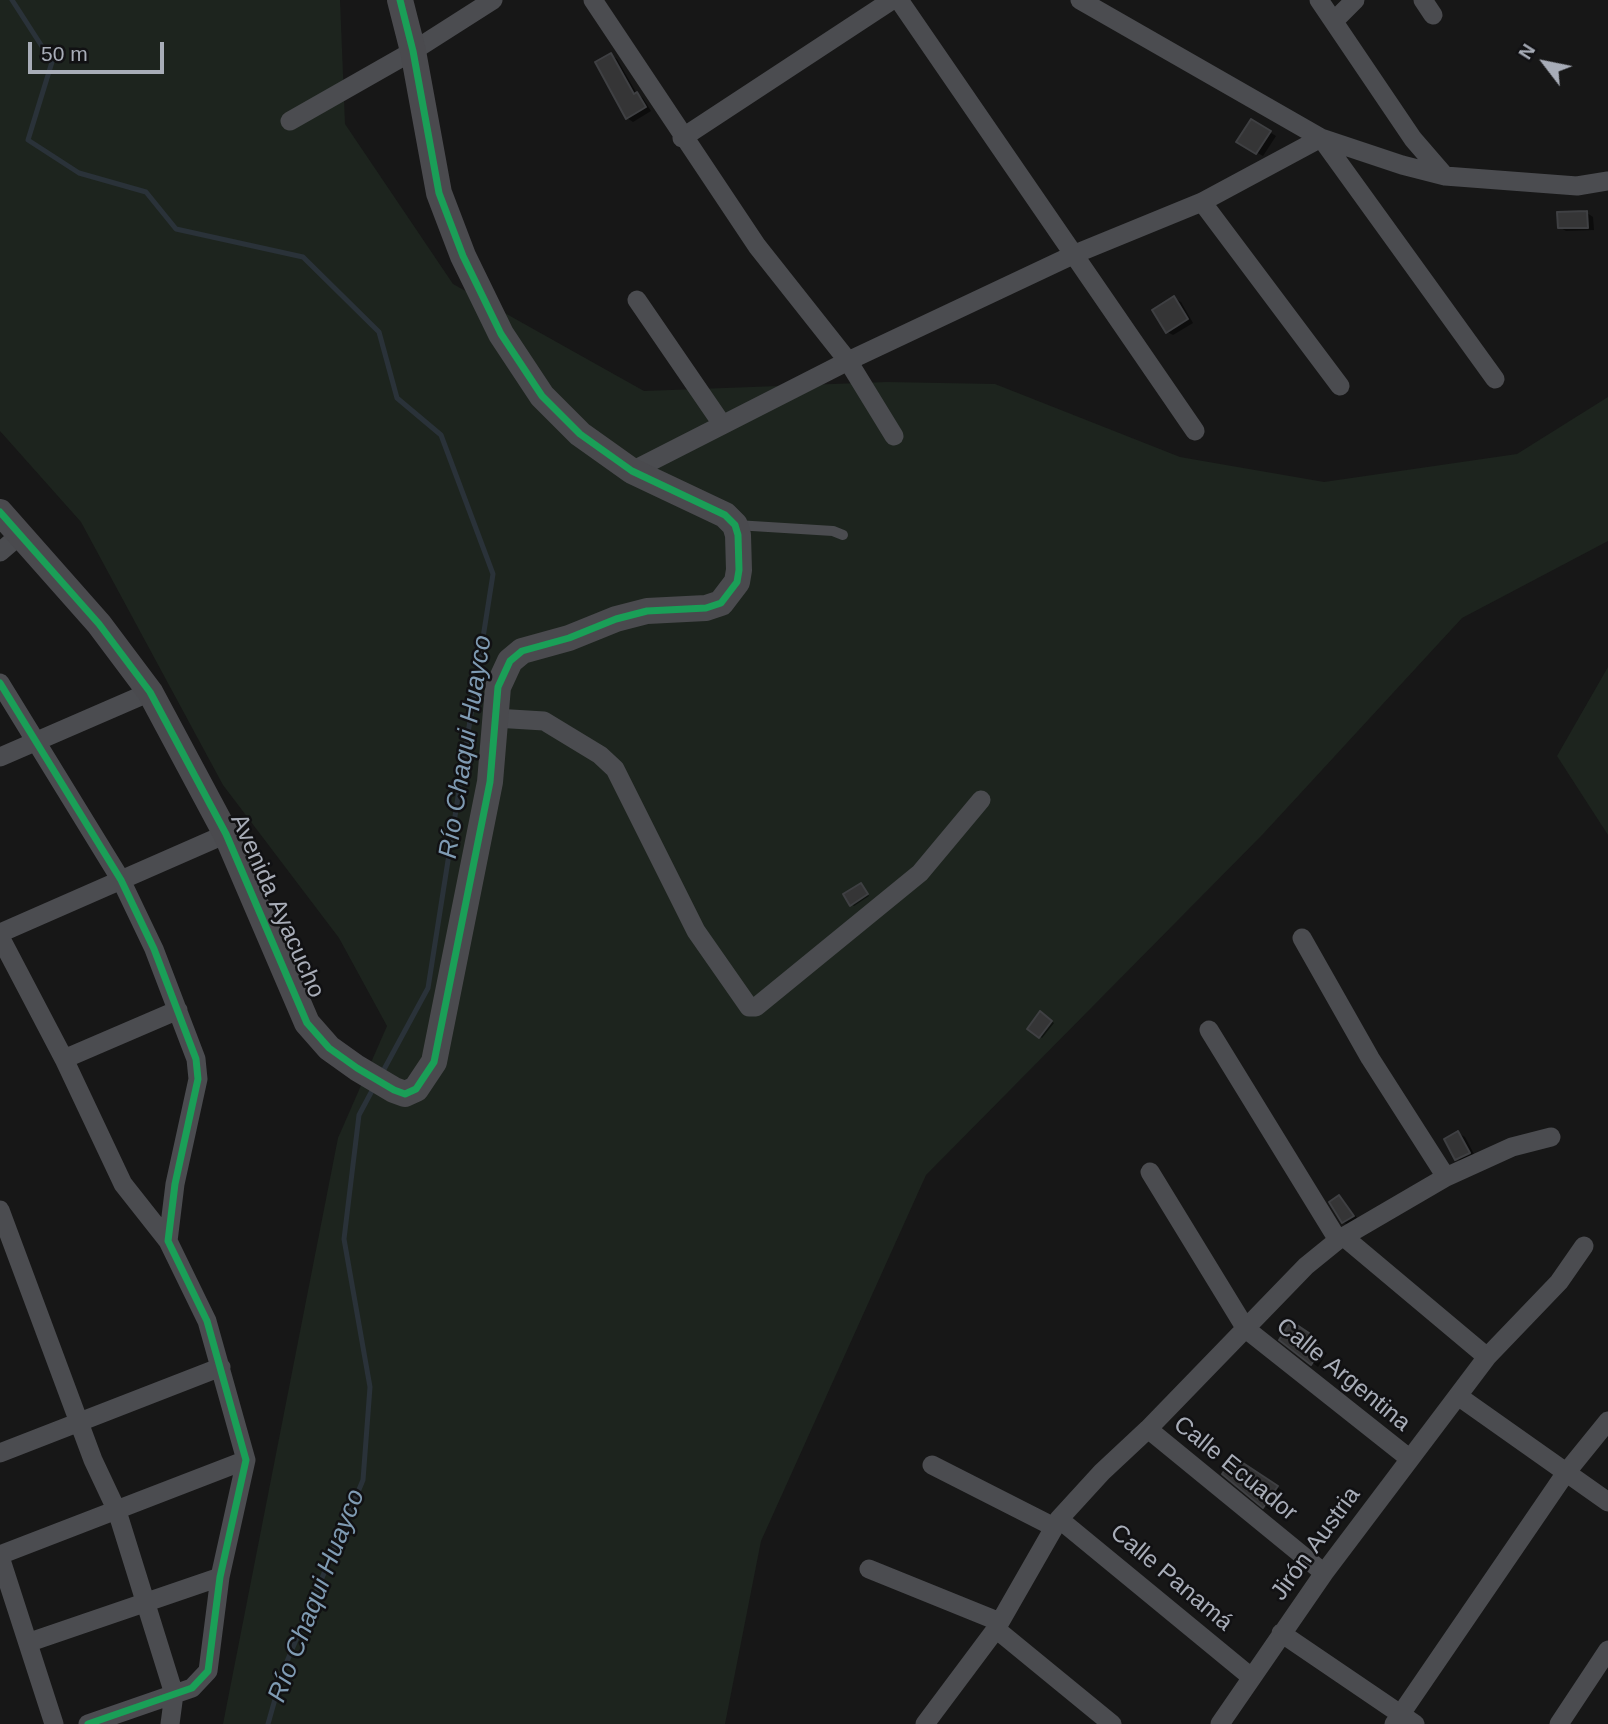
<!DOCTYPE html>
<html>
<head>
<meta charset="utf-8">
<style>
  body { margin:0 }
  #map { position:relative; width:1608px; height:1724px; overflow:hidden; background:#171717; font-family:Helvetica,sans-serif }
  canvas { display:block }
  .north { position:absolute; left:1510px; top:28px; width:70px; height:70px; -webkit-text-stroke:5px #111113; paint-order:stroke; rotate:302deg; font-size:19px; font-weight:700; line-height:28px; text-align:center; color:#a8adb8 }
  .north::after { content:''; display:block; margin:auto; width:24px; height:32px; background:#a8adb8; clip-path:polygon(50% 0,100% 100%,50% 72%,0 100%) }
  .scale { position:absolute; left:28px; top:42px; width:136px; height:32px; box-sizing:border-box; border:4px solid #a8adb8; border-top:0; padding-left:9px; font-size:21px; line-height:24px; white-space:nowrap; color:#a8adb8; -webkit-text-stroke:5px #111113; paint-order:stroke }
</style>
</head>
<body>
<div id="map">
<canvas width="1608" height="1724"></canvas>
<div class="north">N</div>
<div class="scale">50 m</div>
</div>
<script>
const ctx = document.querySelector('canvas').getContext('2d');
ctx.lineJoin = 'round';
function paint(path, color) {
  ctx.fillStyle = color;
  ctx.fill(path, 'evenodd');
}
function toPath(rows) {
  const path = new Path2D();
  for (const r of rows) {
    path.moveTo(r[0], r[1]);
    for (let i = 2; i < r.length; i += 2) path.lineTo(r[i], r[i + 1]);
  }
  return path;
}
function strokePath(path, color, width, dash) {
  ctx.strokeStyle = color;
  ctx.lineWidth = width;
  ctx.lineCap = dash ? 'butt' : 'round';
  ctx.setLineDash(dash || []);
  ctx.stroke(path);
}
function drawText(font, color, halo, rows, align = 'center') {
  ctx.font = font + ' Helvetica,sans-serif';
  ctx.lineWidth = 5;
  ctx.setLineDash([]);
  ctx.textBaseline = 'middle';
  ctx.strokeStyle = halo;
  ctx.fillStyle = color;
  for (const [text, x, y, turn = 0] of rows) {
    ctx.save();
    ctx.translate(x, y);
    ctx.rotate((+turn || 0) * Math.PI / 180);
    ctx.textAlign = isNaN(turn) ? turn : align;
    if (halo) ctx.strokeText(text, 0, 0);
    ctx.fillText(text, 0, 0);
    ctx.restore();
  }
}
const green = toPath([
  [0,0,340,0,345,124,453,284,644,391,887,382,995,384,1180,457,1324,482,1517,454,1608,397,1608,541,1462,618,1263,834,926,1175,761,1541,725,1724,223,1724,338,1138,387,1026,339,938,223,785,81,522,0,431],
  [1608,667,1608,835,1557,756]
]);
const shadow = toPath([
  [611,55,617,59,637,94,643,98,651,111,633,122,627,118],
  [1251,121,1276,136,1263,156,1238,142],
  [1587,213,1593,217,1594,230,1566,231,1559,227],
  [1174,298,1181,302,1193,323,1173,335,1167,332],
  [861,885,869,896,854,906,851,904],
  [1041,1014,1054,1023,1042,1038,1029,1028],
  [1458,1133,1465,1137,1475,1156,1462,1162,1456,1158],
  [1339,1197,1359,1220,1350,1226,1343,1222],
  [1291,1324,1320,1341,1317,1347,1327,1353,1318,1367,1281,1339],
  [1241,1463,1283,1491,1270,1510,1264,1506]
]);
const stream = toPath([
  [12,0,52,62,28,140,79,173,146,192,176,229,303,257,379,332,397,398,441,435,493,574,428,988,382,1073],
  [268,1724,283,1671,363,1480,370,1387,344,1239,359,1115,374,1087]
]);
const building = toPath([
  [611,53,634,94,637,92,646,107,626,119,595,62,611,53],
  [1251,119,1271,131,1256,154,1236,142,1251,119],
  [1587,211,1588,228,1558,228,1557,212,1587,211],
  [1174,296,1188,319,1166,333,1152,310,1174,296],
  [861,883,868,894,850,906,843,894,861,883],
  [1040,1011,1052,1021,1039,1038,1027,1029,1040,1011],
  [1458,1131,1470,1153,1455,1160,1444,1139,1458,1131],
  [1339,1195,1354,1216,1342,1223,1329,1202,1339,1195],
  [1291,1321,1315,1337,1312,1342,1322,1348,1311,1365,1279,1340,1291,1321],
  [1234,1457,1278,1486,1263,1508,1222,1474,1234,1457]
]);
const lane = toPath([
  [736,525,833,531,843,535]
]);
const street = toPath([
  [593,0,757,246,848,361,894,436],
  [899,0,1195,431],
  [1080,0,1321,138,1402,165,1445,176,1577,186,1608,181],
  [1319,0,1413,139,1445,176],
  [1423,0,1433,15],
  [1334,21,1355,0],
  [290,121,413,51,493,0],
  [682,138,892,0],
  [1202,202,1340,386],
  [637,300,722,424],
  [632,471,848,361,1075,254,1202,202,1321,138,1495,379],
  [0,552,21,534],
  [0,683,121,880,154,949,196,1059,198,1079,175,1184,168,1241,207,1321,246,1460,220,1577,208,1671,192,1688,88,1724],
  [495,718,544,721,600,755,615,769,696,931,749,1007,756,1007,920,873,981,800],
  [0,757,150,692],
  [0,933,226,834],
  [0,937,64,1059,123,1184,168,1241],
  [1302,938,1370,1058,1446,1177],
  [1209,1030,1338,1240],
  [64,1059,178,1010],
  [1150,1172,1246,1329,1410,1459],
  [0,1210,93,1460,117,1511,174,1694,170,1724],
  [1487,1357,1559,1282,1584,1246],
  [1458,1396,1608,1502],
  [1148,1429,1324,1573],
  [0,1453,221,1367],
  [932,1465,1054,1527],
  [1059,1519,1251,1677],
  [0,1555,246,1460],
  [0,1557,54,1724],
  [869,1569,1000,1622],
  [996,1629,1112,1724],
  [1281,1633,1415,1724],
  [30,1642,220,1577],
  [925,1724,996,1629,1059,1519,1102,1472,1148,1429,1306,1266,1338,1240,1446,1177,1512,1147,1551,1137],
  [1220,1724,1324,1573,1487,1357,1344,1237],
  [1394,1724,1565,1474,1608,1421],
  [1559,1724,1608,1650]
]);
const secondary = toPath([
  [0,512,99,624,150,692,226,834,307,1023,329,1048,357,1068,394,1090,405,1094,416,1089,434,1062,490,782,498,687,510,661,522,651,569,638,616,619,647,611,706,608,721,603,737,582,739,570,738,535,735,525,725,515,632,471,580,434,542,396,501,334,463,256,439,193,413,51,400,0]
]);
const cycleway = toPath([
  [0,512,99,624,150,692,226,834,307,1023,329,1048,357,1068,394,1090,405,1094,416,1089,434,1062,490,782,498,687,510,661,522,651,569,638,616,619,647,611,706,608,721,603,737,582,739,570,738,535,735,525,725,515,632,471,580,434,542,396,501,334,463,256,439,193,413,51,400,0],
  [0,683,121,880,154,949,196,1059,198,1079,175,1184,168,1241,207,1321,246,1460,220,1577,208,1671,192,1688,88,1724]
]);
const streetNames = [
  ["Avenida Ayacucho",277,906,66],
  ["Calle Argentina",1343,1375,39],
  ["Calle Ecuador",1235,1469,39],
  ["Jirón Austria",1316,1544,-54],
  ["Calle Panamá",1171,1578,40]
];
const waterNames = [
  ["Río Chaqui Huayco",466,747,-81],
  ["Río Chaqui Huayco",317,1596,-69]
];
paint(green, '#1d241e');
paint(shadow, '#0007');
strokePath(stream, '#2a3239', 5);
paint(building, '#353536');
strokePath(building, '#3f4043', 2);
strokePath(lane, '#4b4c50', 10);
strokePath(street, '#4b4c50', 19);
strokePath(secondary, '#4a4a4e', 26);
strokePath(cycleway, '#1a9f57', 7);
drawText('24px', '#a8adb8', '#111113', streetNames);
drawText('italic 26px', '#7f9bb3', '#111113', waterNames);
</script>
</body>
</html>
